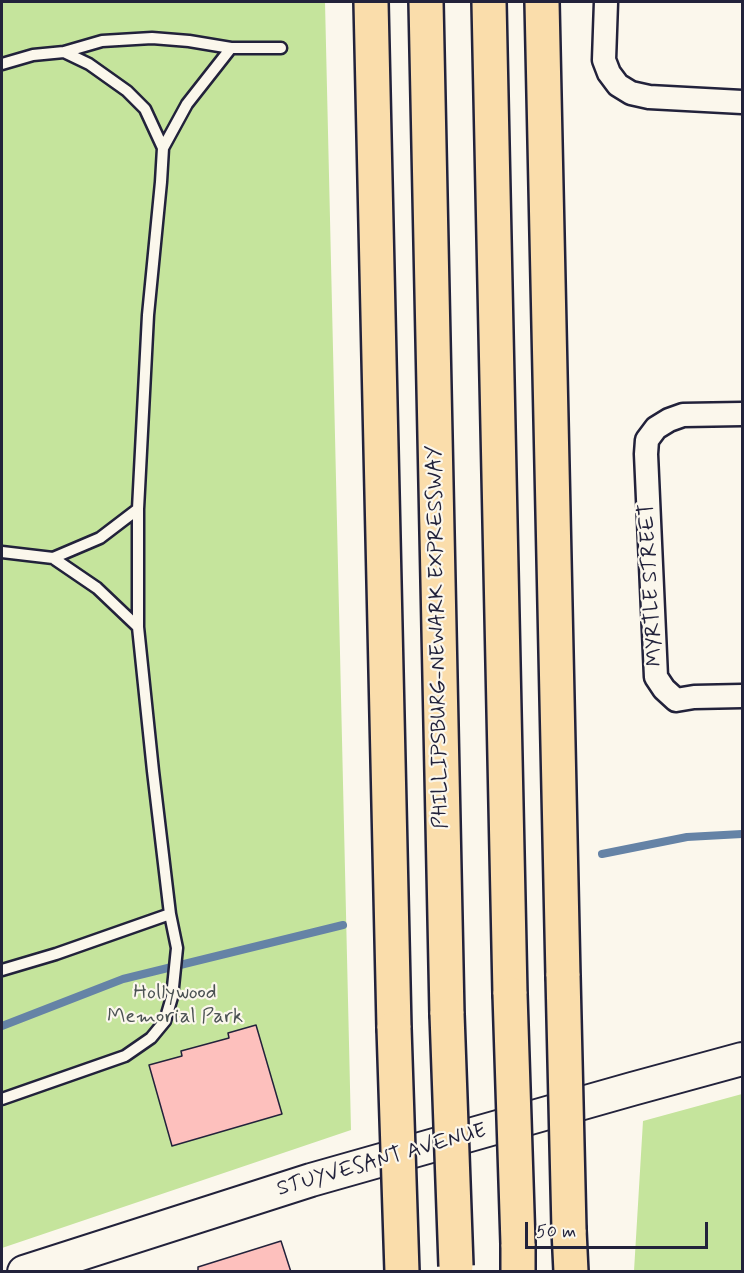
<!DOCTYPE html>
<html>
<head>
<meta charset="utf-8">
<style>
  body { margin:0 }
  #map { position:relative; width:744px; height:1273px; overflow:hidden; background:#fbf7ec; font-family:Mynerve,sans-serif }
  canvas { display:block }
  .frame { position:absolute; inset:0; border:3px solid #22223b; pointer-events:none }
  .scale { position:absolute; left:525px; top:1222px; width:183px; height:27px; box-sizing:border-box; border:3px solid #22223b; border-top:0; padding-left:8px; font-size:18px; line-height:21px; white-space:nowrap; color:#22223b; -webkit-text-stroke:4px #fbf7ec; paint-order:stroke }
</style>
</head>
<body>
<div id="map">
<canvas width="744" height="1273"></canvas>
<div class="frame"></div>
<div class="scale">50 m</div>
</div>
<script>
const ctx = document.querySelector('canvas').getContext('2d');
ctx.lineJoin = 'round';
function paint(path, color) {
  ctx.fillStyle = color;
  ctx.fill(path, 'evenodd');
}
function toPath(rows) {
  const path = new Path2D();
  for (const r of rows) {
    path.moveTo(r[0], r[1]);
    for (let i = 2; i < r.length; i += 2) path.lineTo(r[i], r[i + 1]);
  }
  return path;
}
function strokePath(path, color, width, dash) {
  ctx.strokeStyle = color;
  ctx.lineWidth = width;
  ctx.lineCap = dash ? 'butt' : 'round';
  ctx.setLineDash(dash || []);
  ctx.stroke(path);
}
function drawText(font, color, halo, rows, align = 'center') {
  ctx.font = font + ' Mynerve,sans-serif';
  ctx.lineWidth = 4.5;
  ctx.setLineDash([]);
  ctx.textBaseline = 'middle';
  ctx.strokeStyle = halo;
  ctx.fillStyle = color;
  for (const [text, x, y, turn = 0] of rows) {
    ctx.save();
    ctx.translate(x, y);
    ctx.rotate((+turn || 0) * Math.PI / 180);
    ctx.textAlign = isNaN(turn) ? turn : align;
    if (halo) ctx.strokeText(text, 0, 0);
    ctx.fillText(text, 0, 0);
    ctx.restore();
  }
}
const green = toPath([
  [2,2,325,2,351,1130,2,1248],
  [742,1094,742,1271,634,1271,643,1121]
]);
const stream = toPath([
  [602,854,687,837,742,834],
  [2,1026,123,979,343,925]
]);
const building = toPath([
  [256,1025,282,1114,172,1146,149,1065,182,1056,181,1051,229,1038,228,1033,256,1025],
  [281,1241,291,1272,198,1272,198,1267,281,1241]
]);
const lane = toPath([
  [64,52,102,41,152,38,189,41,231,48,281,48],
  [2,64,33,55,64,52,89,64,127,91,145,109,163,148,161,182,148,315,138,509,138,627],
  [163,148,187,104,231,48],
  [2,552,53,558,97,588,138,627,153,771,170,914,177,948,172,997,165,1021,151,1038,125,1056,2,1099],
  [53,558,100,538,138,509],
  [2,970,56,954,170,914]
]);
const street = toPath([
  [606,2,604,60,609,73,618,85,631,93,649,97,742,102],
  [742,414,683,415,669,420,656,428,647,440,646,454,656,677,664,689,676,700,694,697,742,696]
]);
const secondary = toPath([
  [24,1272,311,1180,632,1089,742,1059]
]);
const highway = toPath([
  [371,2,394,1028],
  [426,2,447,1014],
  [489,2,510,994],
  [542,2,563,976],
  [569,1230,571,1272],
  [518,1244,518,1272]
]);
const highwayBridge = toPath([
  [563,976,569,1230],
  [510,994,518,1244],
  [447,1014,456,1266],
  [394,1028,402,1272]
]);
const streetNames = [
  ["MYRTLE STREET",652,585,-93],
  ["PHILLIPSBURG-NEWARK EXPRESSWAY",439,637,-91],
  ["STUYVESANT AVENUE",382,1161,-16]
];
const parkNames = [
  ["Hollywood",175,994],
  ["Memorial Park",175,1018]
];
paint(green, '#c5e49c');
strokePath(stream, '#6583a6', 8);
paint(building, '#fdc0bd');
strokePath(building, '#22223b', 1.5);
strokePath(lane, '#22223b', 15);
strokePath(street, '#22223b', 27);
strokePath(secondary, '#22223b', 36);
strokePath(highway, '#22223b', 38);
strokePath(lane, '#fbf7ec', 10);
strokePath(street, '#fbf7ec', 22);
strokePath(secondary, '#fbf7ec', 32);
strokePath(highway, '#faddab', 33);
strokePath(highwayBridge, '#22223b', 38, []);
strokePath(highwayBridge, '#faddab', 33);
drawText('21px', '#22223b', '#fbf7ec', streetNames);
drawText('21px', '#4b5253', '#fbf7ec', parkNames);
</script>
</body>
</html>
